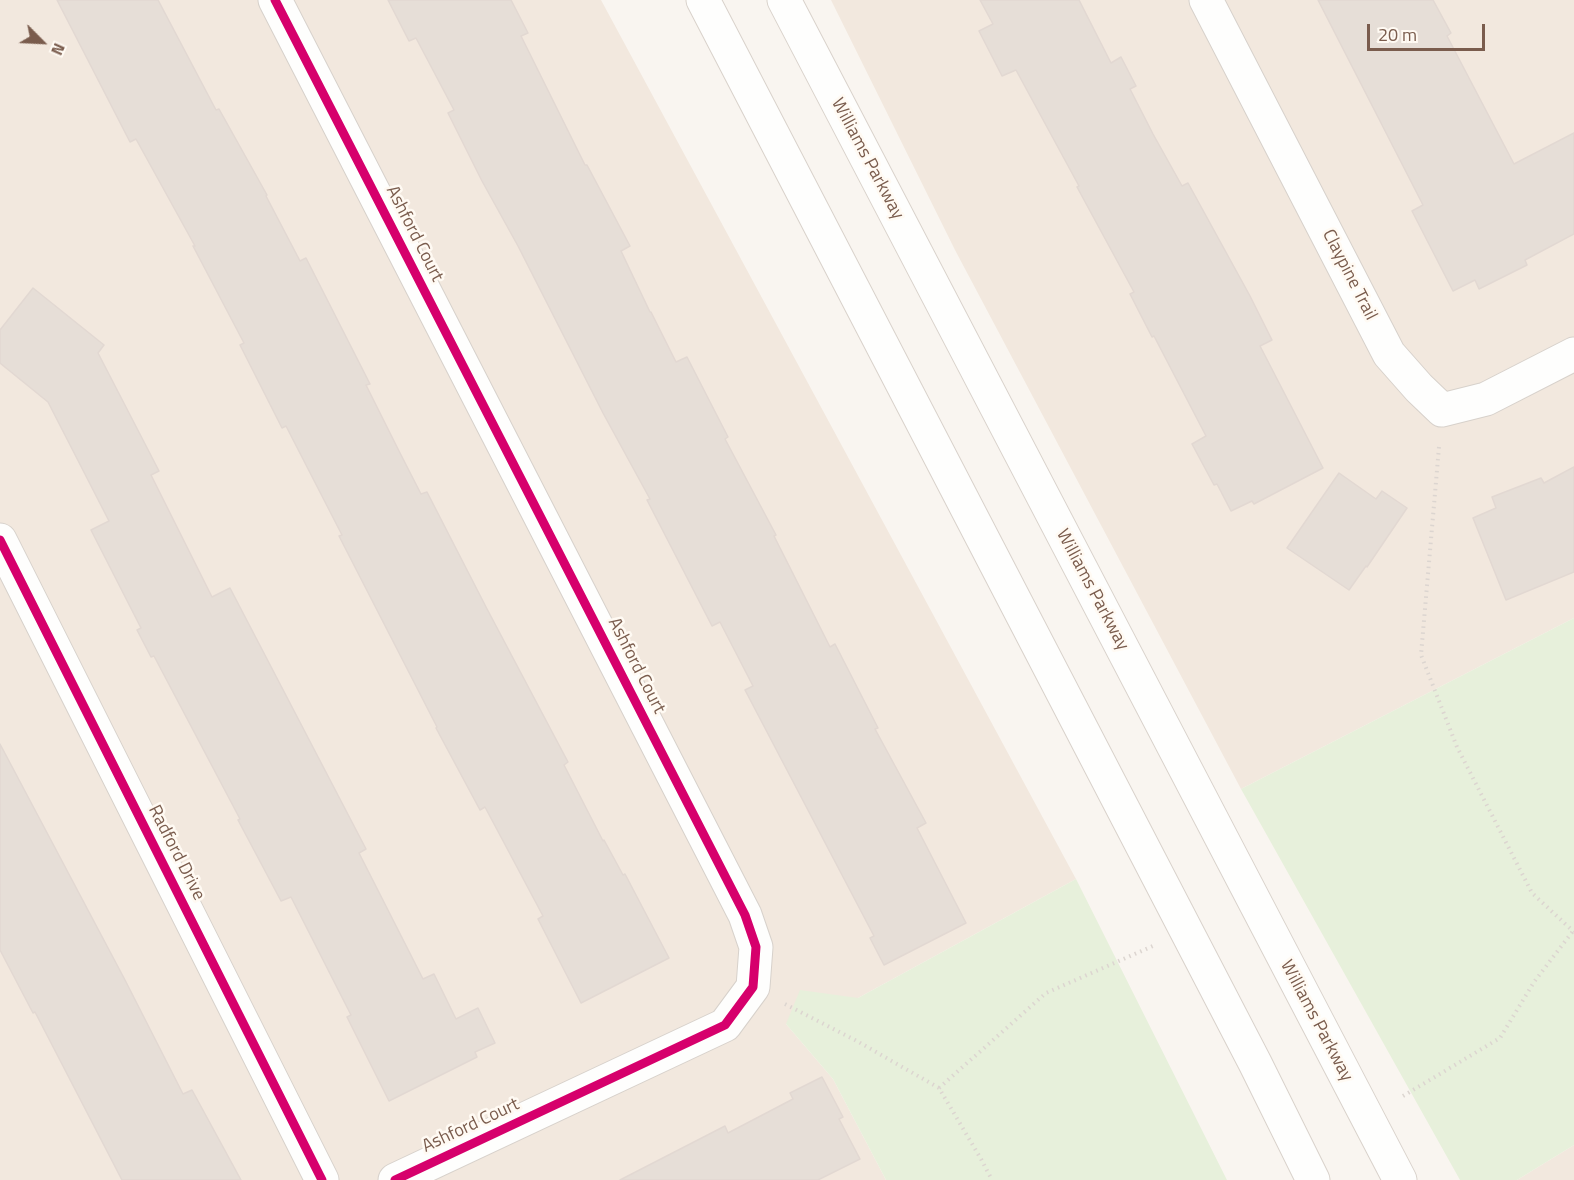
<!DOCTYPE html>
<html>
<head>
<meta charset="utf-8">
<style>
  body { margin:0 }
  #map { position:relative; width:1574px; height:1180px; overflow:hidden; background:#f9f5f0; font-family:"Titillium Web",sans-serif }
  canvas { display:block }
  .north { position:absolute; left:12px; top:12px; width:60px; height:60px; -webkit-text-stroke:4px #fffaf3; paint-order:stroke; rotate:114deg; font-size:16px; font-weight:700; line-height:24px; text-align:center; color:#7a5c4d }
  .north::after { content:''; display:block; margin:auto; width:21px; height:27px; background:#7a5c4d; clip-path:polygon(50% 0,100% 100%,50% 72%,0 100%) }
  .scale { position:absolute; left:1367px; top:24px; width:118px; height:27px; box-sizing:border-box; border:3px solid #7a5c4d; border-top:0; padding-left:8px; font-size:18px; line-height:21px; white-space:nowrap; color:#7a5c4d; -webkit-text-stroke:4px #fffaf3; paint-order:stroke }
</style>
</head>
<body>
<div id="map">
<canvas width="1574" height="1180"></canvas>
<div class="north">N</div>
<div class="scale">20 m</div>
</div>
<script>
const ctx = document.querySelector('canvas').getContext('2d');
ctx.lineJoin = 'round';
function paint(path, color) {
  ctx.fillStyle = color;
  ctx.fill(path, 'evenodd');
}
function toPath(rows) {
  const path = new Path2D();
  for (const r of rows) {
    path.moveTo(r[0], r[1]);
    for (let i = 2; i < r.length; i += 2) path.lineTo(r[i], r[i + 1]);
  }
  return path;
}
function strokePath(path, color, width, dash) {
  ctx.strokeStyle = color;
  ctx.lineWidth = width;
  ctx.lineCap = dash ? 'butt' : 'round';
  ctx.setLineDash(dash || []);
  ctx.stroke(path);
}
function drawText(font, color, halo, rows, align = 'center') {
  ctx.font = font + ' "Titillium Web",sans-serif';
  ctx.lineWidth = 5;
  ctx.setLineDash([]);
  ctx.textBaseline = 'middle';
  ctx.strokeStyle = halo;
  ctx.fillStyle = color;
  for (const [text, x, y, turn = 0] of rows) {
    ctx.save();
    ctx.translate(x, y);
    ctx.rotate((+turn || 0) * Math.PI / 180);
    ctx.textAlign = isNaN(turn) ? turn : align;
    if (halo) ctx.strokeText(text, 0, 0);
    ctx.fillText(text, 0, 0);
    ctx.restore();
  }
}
const residential = toPath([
  [0,0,601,0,1076,879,858,998,786,1024,833,1079,886,1180,0,1180],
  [831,0,1574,0,1574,618,1241,789,955,250],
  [1574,1145,1574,1180,1517,1180]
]);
const green = toPath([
  [1574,618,1574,1145,1517,1180,1460,1180,1241,789],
  [1076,879,1227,1180,886,1180,833,1079,786,1024,800,990,858,998]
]);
const building = toPath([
  [57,0,158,0,216,110,219,109,267,195,266,196,300,261,306,258,370,384,366,385,399,451,421,494,427,492,486,607,568,762,564,765,603,841,604,840,623,875,625,874,669,958,581,1003,538,919,543,916,485,807,480,810,436,728,437,727,339,536,342,535,305,463,286,426,282,428,240,345,244,343,193,246,195,246,136,139,130,142,57,0],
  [388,0,511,0,528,33,521,36,585,165,587,165,630,246,621,251,650,312,651,312,676,362,687,357,728,437,725,439,776,535,774,536,830,647,835,644,878,728,875,729,926,823,917,828,966,923,884,965,870,938,874,936,745,690,753,686,720,622,712,626,647,500,650,499,603,413,518,246,482,181,448,113,454,110,416,38,409,41,388,0],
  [980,0,1079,0,1111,63,1121,57,1136,86,1130,89,1153,134,1182,186,1188,183,1250,296,1272,340,1260,346,1323,468,1254,504,1252,501,1231,511,1217,484,1214,485,1192,444,1206,436,1154,336,1152,337,1130,294,1134,292,1077,187,1079,186,1016,70,1002,76,979,31,993,24,980,0],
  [1318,0,1433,0,1451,33,1447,36,1514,164,1574,133,1574,234,1525,260,1527,265,1479,289,1475,280,1453,291,1412,211,1423,205,1318,0],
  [33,288,104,345,98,353,159,471,151,475,212,597,230,588,366,849,359,853,423,979,434,974,456,1019,478,1008,495,1043,475,1052,477,1057,389,1101,347,1017,351,1015,291,897,281,901,238,820,240,819,154,656,151,657,137,630,141,628,91,530,109,521,48,402,0,363,0,330,33,288],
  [1574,467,1574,572,1506,600,1473,518,1496,508,1492,497,1541,478,1544,483,1574,467],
  [1339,473,1376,499,1382,491,1407,508,1367,567,1366,566,1349,590,1287,548,1339,473],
  [0,744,125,980,183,1094,192,1090,241,1180,122,1180,35,1012,33,1013,0,950,0,744],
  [822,1077,843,1117,839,1119,860,1159,818,1180,620,1180,725,1126,728,1133,793,1099,790,1093,822,1077]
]);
const path = toPath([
  [1439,447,1421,655,1457,747,1532,893,1574,932],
  [785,1004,855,1040,939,1088,981,1159,992,1180],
  [939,1088,1046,993,1153,946],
  [1403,1096,1500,1038,1534,982,1573,931]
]);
const minor = toPath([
  [275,0,745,915,756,947,753,987,725,1025,395,1180],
  [1206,0,1389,354,1419,388,1442,410,1486,399,1574,354],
  [0,540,322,1180]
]);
const secondary = toPath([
  [703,0,1255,1063,1313,1180],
  [784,0,1400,1180]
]);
const cycleway = toPath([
  [275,0,745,915,756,947,753,987,725,1025,395,1180],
  [0,540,322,1180]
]);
const streetNames = [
  ["Williams Parkway",867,159,62],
  ["Ashford Court",414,234,63],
  ["Claypine Trail",1349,275,63],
  ["Williams Parkway",1092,590,62],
  ["Ashford Court",636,666,63],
  ["Radford Drive",176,853,63],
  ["Williams Parkway",1316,1021,62],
  ["Ashford Court",471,1126,-25]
];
paint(residential, '#f2e8de');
paint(green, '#e7f0db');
paint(building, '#e6ded7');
strokePath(building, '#e2d8d2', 1.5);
strokePath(minor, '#d7d1cb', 35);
strokePath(secondary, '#d9d2cb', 35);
strokePath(path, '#dcd5d0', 4, [1.5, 4.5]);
strokePath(minor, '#fefefd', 33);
strokePath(secondary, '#fefefd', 33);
strokePath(cycleway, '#d6006c', 9);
drawText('18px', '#7a5c4d', '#fffaf3', streetNames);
</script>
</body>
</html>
